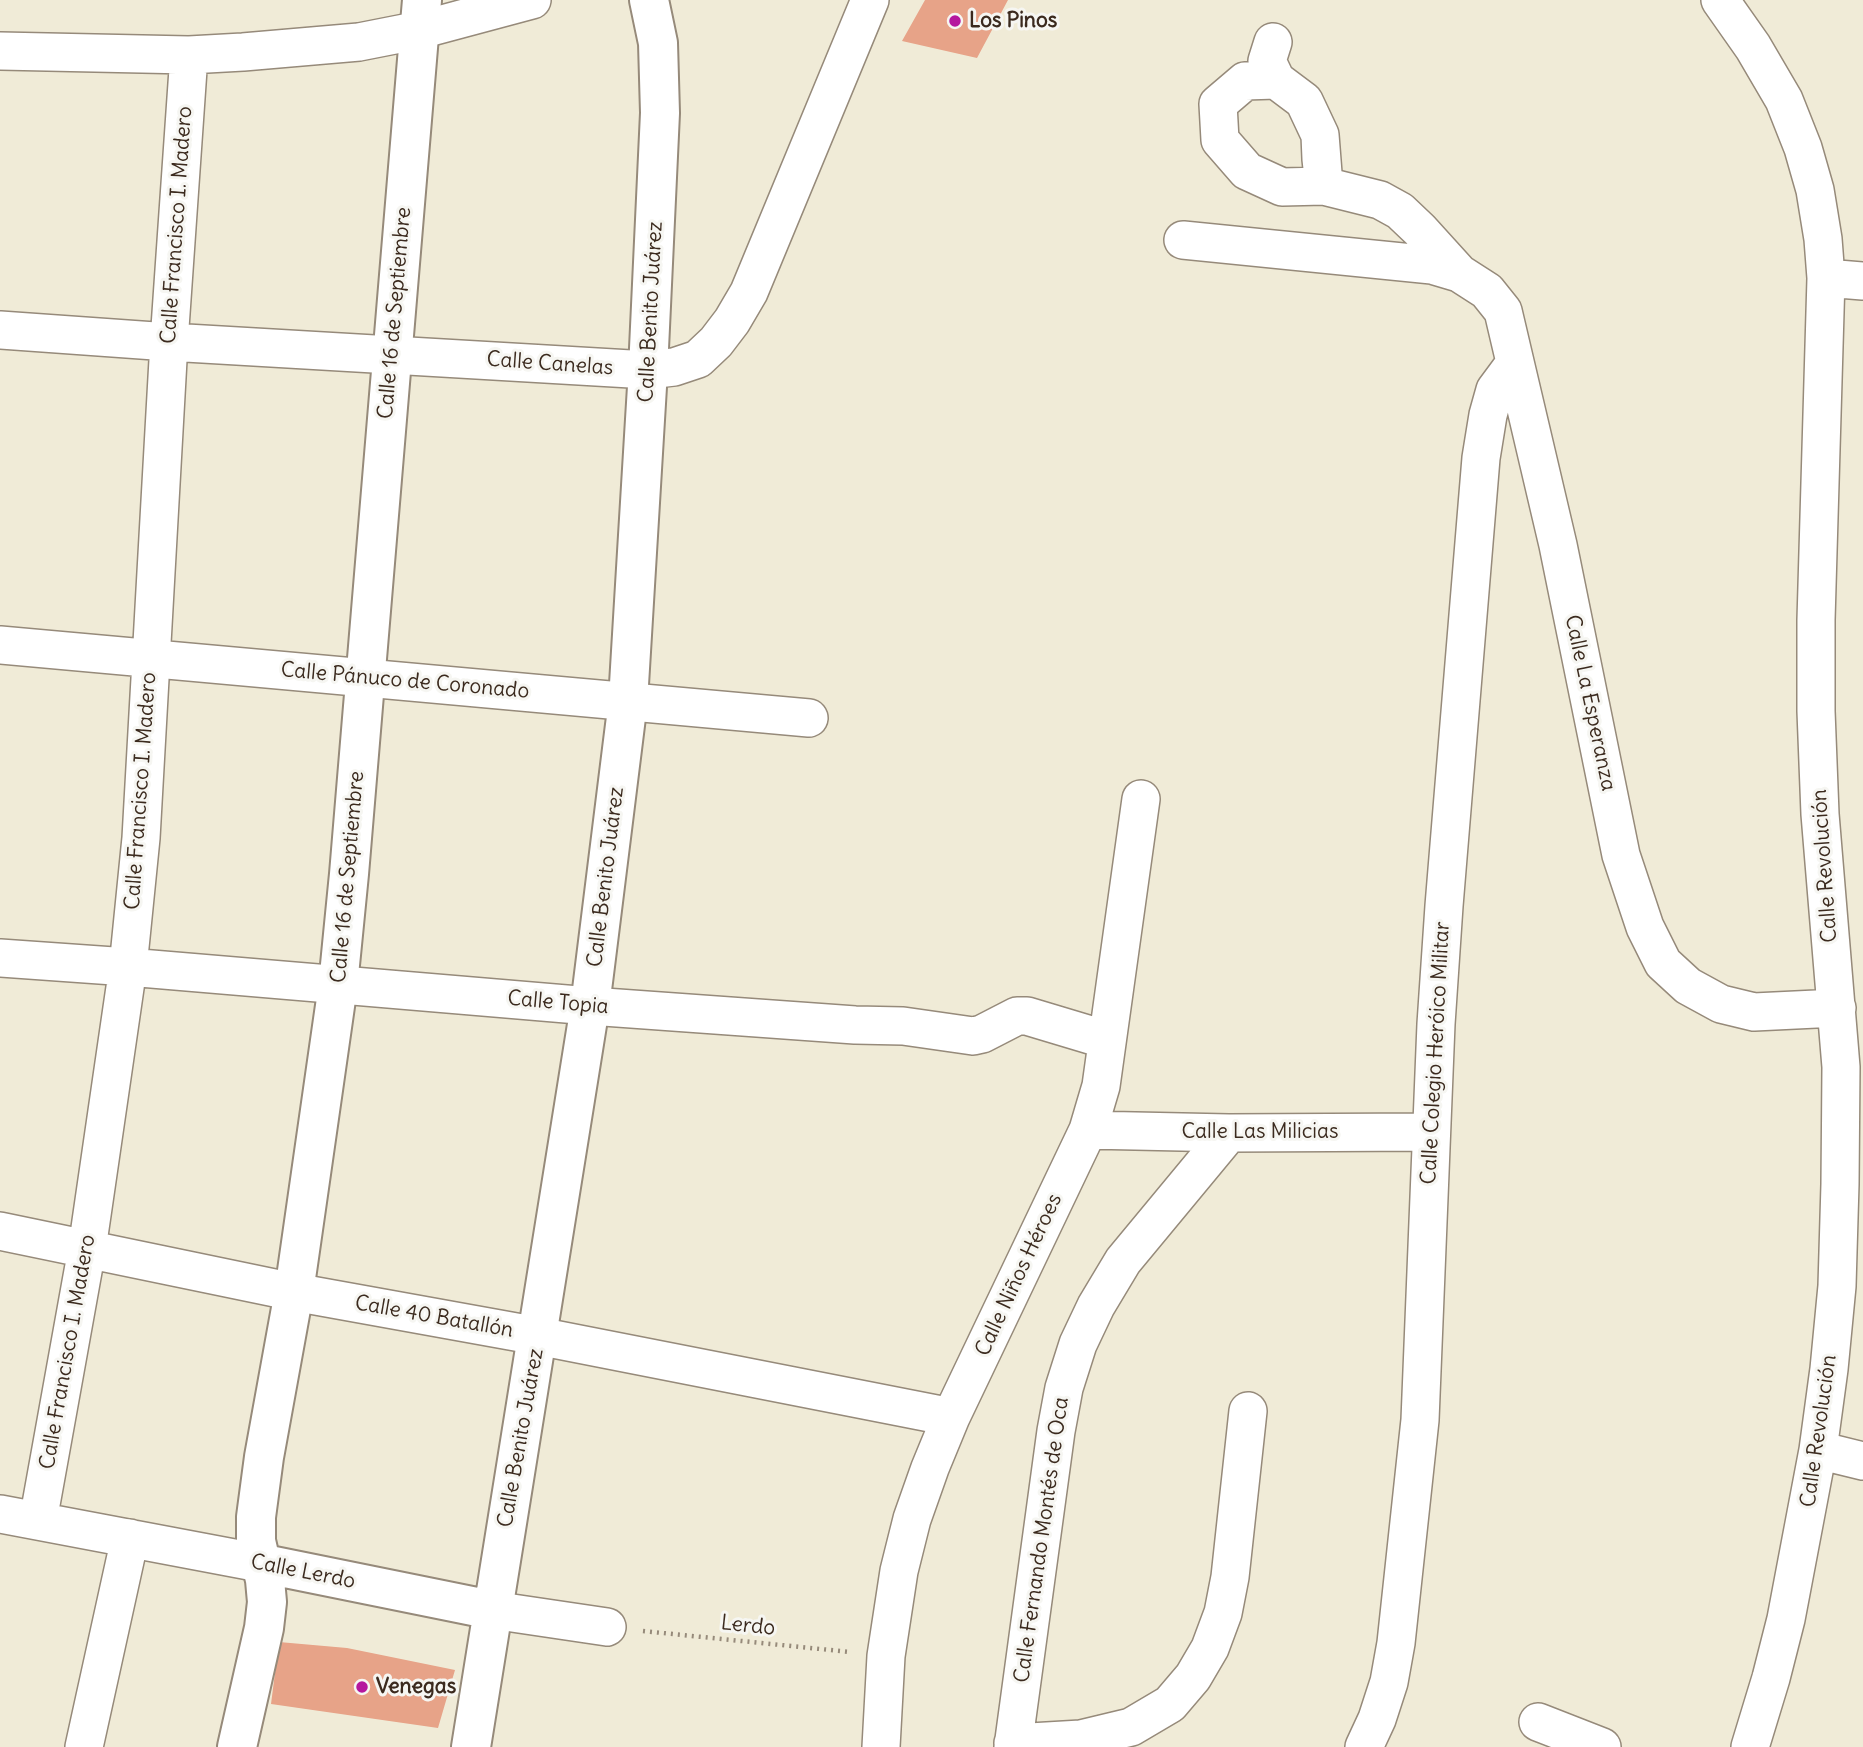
<!DOCTYPE html>
<html>
<head>
<meta charset="utf-8">
<style>
  body { margin:0 }
  canvas { display:block; background:#f0ebd7 }
</style>
</head>
<body>
<canvas width="1863" height="1747"></canvas>
<script>
const ctx = document.querySelector('canvas').getContext('2d');
ctx.lineJoin = 'round';
function paint(path, color) {
  ctx.fillStyle = color;
  ctx.fill(path, 'evenodd');
}
function toPath(rows) {
  const path = new Path2D();
  for (const r of rows) {
    path.moveTo(r[0], r[1]);
    for (let i = 2; i < r.length; i += 2) path.lineTo(r[i], r[i + 1]);
  }
  return path;
}
function strokePath(path, color, width, dash) {
  ctx.strokeStyle = color;
  ctx.lineWidth = width;
  ctx.lineCap = dash ? 'butt' : 'round';
  ctx.setLineDash(dash || []);
  ctx.stroke(path);
}
function drawText(font, color, halo, rows, align = 'center') {
  ctx.font = font + ' Delius,sans-serif';
  ctx.lineWidth = 6;
  ctx.setLineDash([]);
  ctx.textBaseline = 'middle';
  ctx.strokeStyle = halo;
  ctx.fillStyle = color;
  for (const [text, x, y, turn = 0] of rows) {
    ctx.save();
    ctx.translate(x, y);
    ctx.rotate((+turn || 0) * Math.PI / 180);
    ctx.textAlign = isNaN(turn) ? turn : align;
    if (halo) ctx.strokeText(text, 0, 0);
    ctx.fillText(text, 0, 0);
    ctx.restore();
  }
}
const building = toPath([
  [925,0,1008,0,977,58,902,41],
  [279,1642,347,1648,455,1670,438,1728,271,1704]
]);
const path = toPath([
  [643,1631,850,1652]
]);
const minor = toPath([
  [1720,0,1753,47,1784,100,1803,148,1815,190,1823,239,1826,278,1816,620,1816,711,1820,814,1841,1067,1840,1184,1837,1286,1829,1369,1818,1450,1786,1619,1771,1678,1750,1747],
  [1273,42,1267,61,1276,80],
  [0,51,189,55,243,52,359,42,420,30,532,0],
  [1320,135,1321,159,1324,186,1320,135,1304,101,1276,80,1245,81,1218,104,1220,140,1247,171,1282,187,1324,186,1380,200,1400,211,1420,230,1459,273,1487,291,1503,311,1558,545,1621,855,1645,927,1663,963,1688,986,1721,1004,1754,1012,1837,1008],
  [1183,240,1432,265,1459,273],
  [1826,278,1863,281],
  [0,330,169,342,648,370,674,367,698,359,716,342,732,321,749,292,870,0],
  [0,645,809,718],
  [0,958,128,967,590,1006,855,1025,903,1026,973,1036,982,1034,1017,1016,1027,1016,1107,1040],
  [1088,1130,1229,1133,1431,1132],
  [0,1231,294,1292,538,1336,951,1417],
  [1818,1450,1863,1461],
  [0,1514,260,1563],
  [38,1521,87,1249,128,967,141,838,169,342,189,55],
  [492,1610,607,1627],
  [1538,1722,1602,1747],
  [1013,1743,1081,1739,1131,1727,1170,1704,1193,1677,1210,1648,1223,1613,1230,1577,1248,1411],
  [84,1747,130,1538],
  [881,1747,886,1656,899,1571,912,1519,930,1468,951,1417,1088,1130,1101,1086,1141,799],
  [1013,1747,1056,1431,1064,1388,1078,1344,1096,1306,1123,1261,1229,1133],
  [1364,1747,1377,1719,1389,1682,1396,1643,1420,1420,1436,1024,1444,906,1481,458,1488,415,1495,390,1515,363]
]);
const tertiary = toPath([
  [260,1563,492,1610],
  [237,1747,264,1628,267,1602,265,1580,256,1541,256,1517,264,1457,294,1292,338,985,349,874,422,0],
  [471,1747,590,1006,628,701,648,370,660,113,658,43,649,0]
]);
const markers = [
  [955,21,7,"#b5179e"],
  [362,1687,7,"#b5179e"]
];
const poiNames = [
  ["Los Pinos",969,21],
  ["Venegas",376,1687]
];
const streetNames = [
  ["Calle Francisco I. Madero",177,225,-86],
  ["Calle Benito Juárez",651,312,-87],
  ["Calle 16 de Septiembre",395,313,-85],
  ["Calle Canelas",550,364,4],
  ["Calle Pánuco de Coronado",405,681,5],
  ["Calle La Esperanza",1590,703,78],
  ["Calle Francisco I. Madero",141,791,-86],
  ["Calle Revolución",1825,866,-94],
  ["Calle 16 de Septiembre",348,877,-85],
  ["Calle Benito Juárez",606,877,-83],
  ["Calle Topia",558,1003,5],
  ["Calle Colegio Heróico Militar",1436,1053,-87],
  ["Calle Las Milicias",1260,1132],
  ["Calle Niños Héroes",1019,1275,-65],
  ["Calle 40 Batallón",434,1317,10],
  ["Calle Francisco I. Madero",68,1352,-80],
  ["Calle Revolución",1819,1431,-82],
  ["Calle Benito Juárez",521,1438,-80],
  ["Calle Fernando Montés de Oca",1042,1540,-82],
  ["Calle Lerdo",303,1572,11],
  ["Lerdo",748,1626,6]
];
paint(building, '#e7a388');
strokePath(minor, '#968a7a', 40);
strokePath(tertiary, '#968a7a', 42);
strokePath(path, '#968a7a', 4.5, [2, 5]);
strokePath(minor, '#fff', 37);
strokePath(tertiary, '#fff', 38);
for (const [x, y, r, color] of markers) {
  const dot = new Path2D();
  dot.arc(x, y, r, 0, 2 * Math.PI);
  ctx.fillStyle = color;
  ctx.fill(dot);
  strokePath(dot, '#f6f6f2', 2.5);
}
drawText('bold 21px', '#3b2a1e', '#f6f6f2', poiNames, 'left');
drawText('21px', '#3b2a1e', '#f6f6f2', streetNames);
</script>
</body>
</html>
